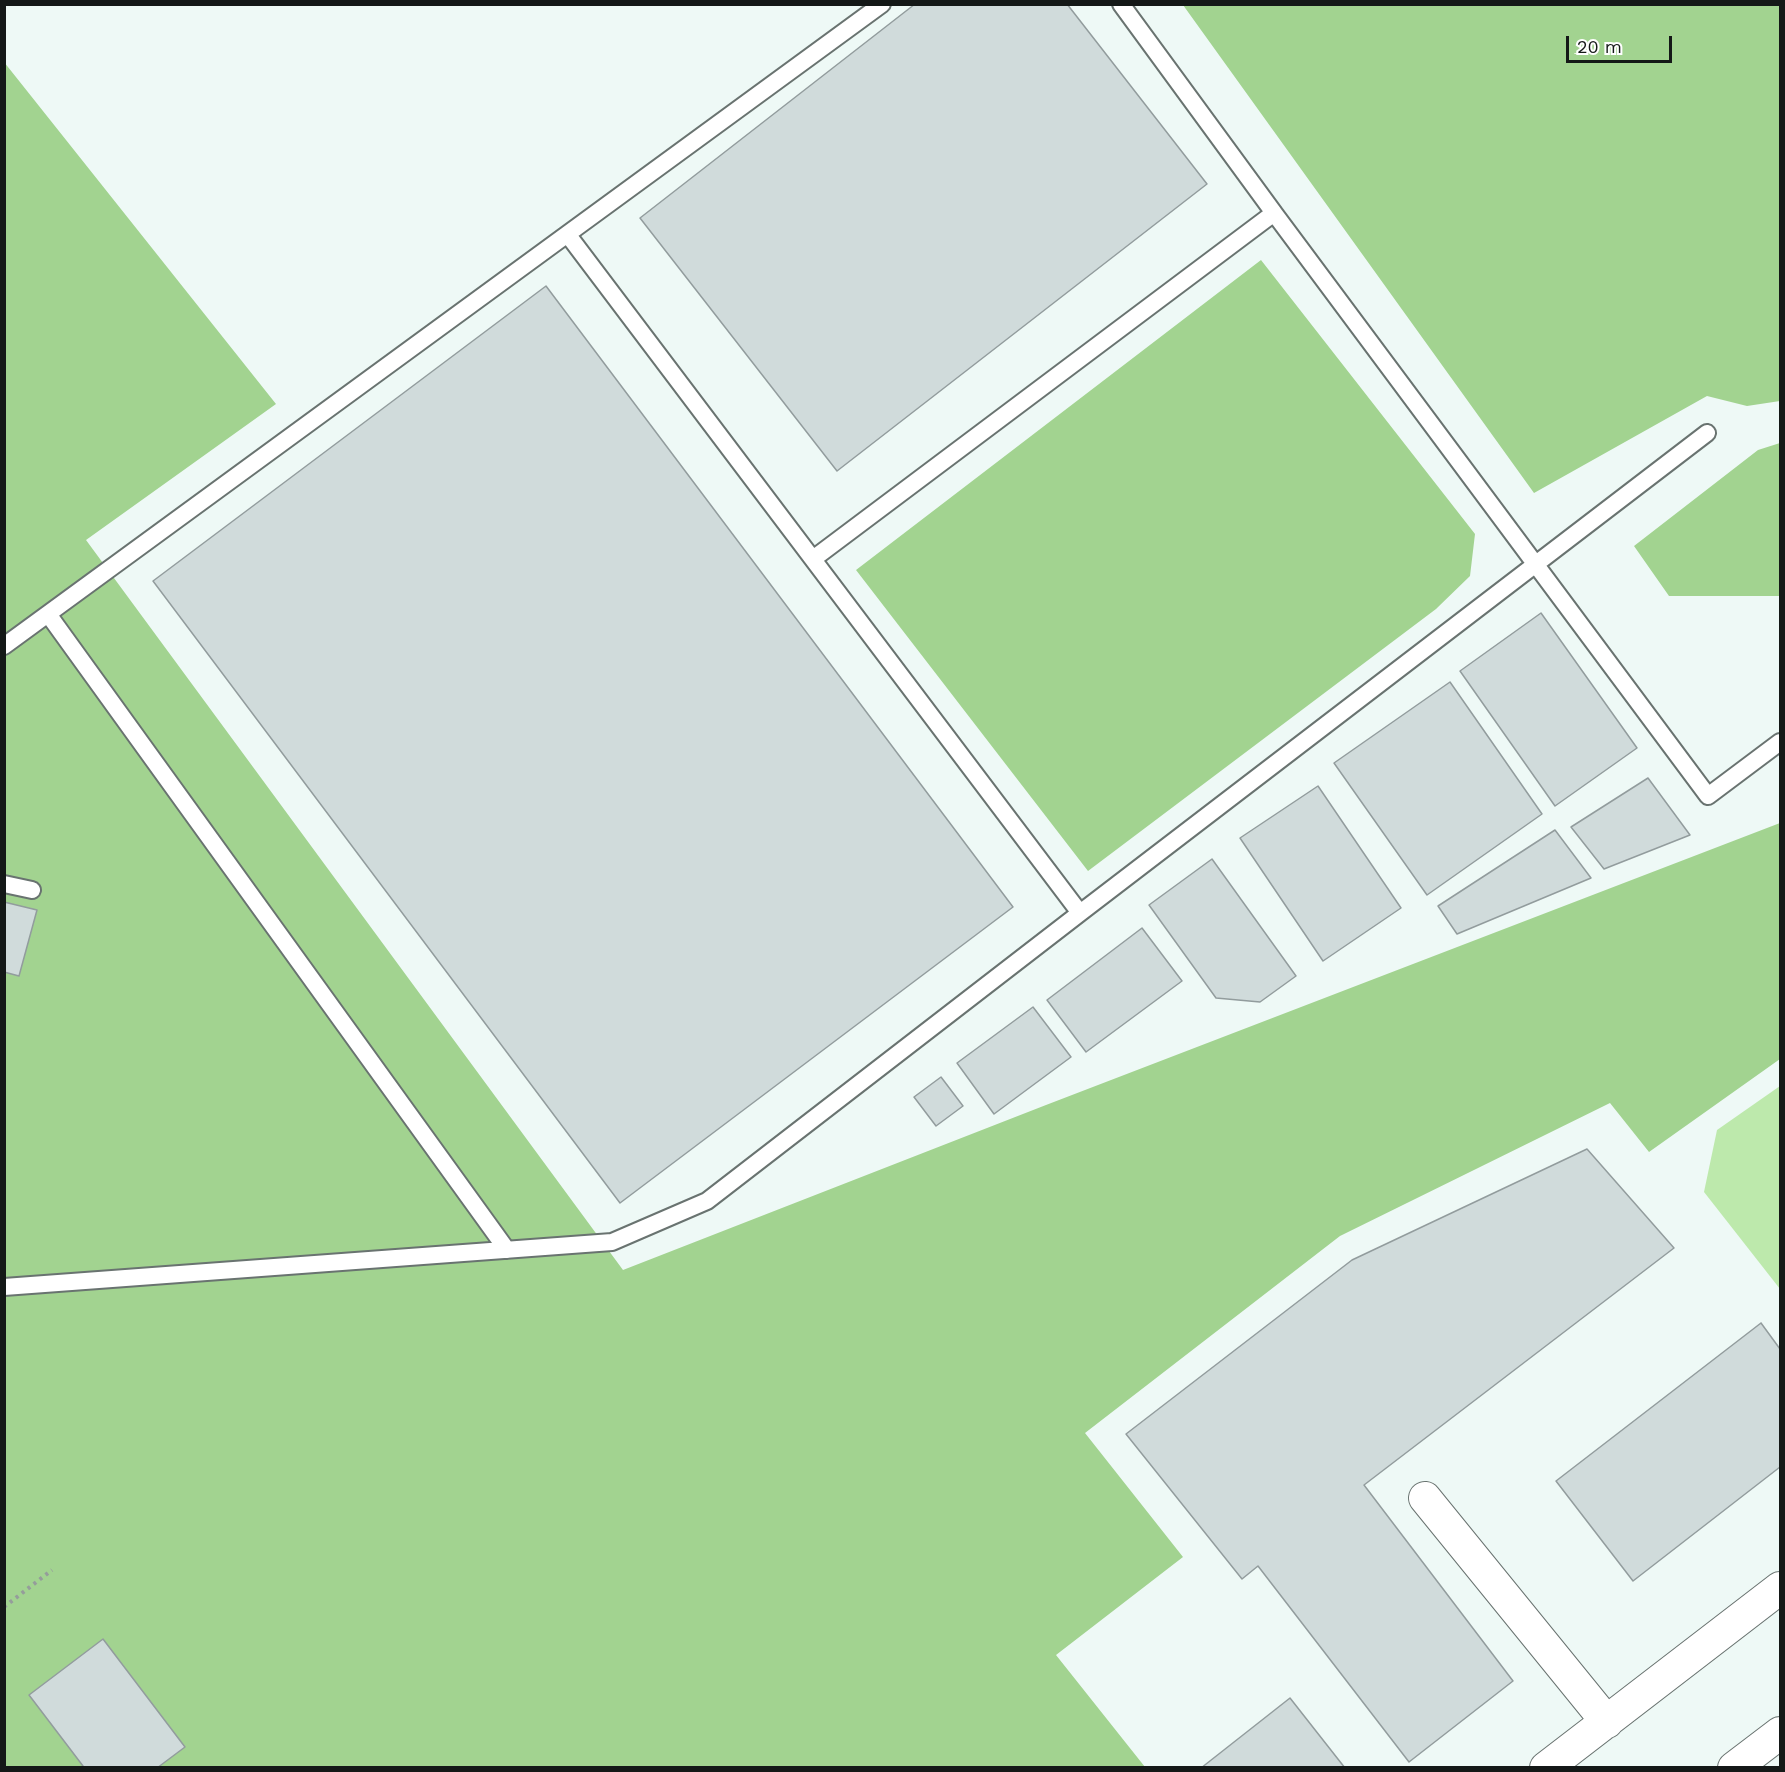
<!DOCTYPE html>
<html>
<head>
<meta charset="utf-8">
<style>
  body { margin:0 }
  #map { position:relative; width:1785px; height:1772px; overflow:hidden; background:#eef9f6; font-family:"Work Sans",sans-serif }
  canvas { display:block }
  .frame { position:absolute; inset:0; border:6px solid #141817; pointer-events:none }
  .scale { position:absolute; left:1566px; top:36px; width:106px; height:27px; box-sizing:border-box; border:3px solid #141817; border-top:0; padding-left:8px; font-size:18px; line-height:21px; white-space:nowrap; color:#141817; -webkit-text-stroke:4px #fff; paint-order:stroke }
</style>
</head>
<body>
<div id="map">
<canvas width="1785" height="1772"></canvas>
<div class="frame"></div>
<div class="scale">20 m</div>
</div>
<script>
const ctx = document.querySelector('canvas').getContext('2d');
ctx.lineJoin = 'round';
function paint(path, color) {
  ctx.fillStyle = color;
  ctx.fill(path, 'evenodd');
}
function toPath(rows) {
  const path = new Path2D();
  for (const r of rows) {
    path.moveTo(r[0], r[1]);
    for (let i = 2; i < r.length; i += 2) path.lineTo(r[i], r[i + 1]);
  }
  return path;
}
function strokePath(path, color, width, dash) {
  ctx.strokeStyle = color;
  ctx.lineWidth = width;
  ctx.lineCap = dash ? 'butt' : 'round';
  ctx.setLineDash(dash || []);
  ctx.stroke(path);
}
const green = toPath([
  [1780,1086,1780,1289,1704,1192,1717,1130]
]);
const forest = toPath([
  [1183,5,1780,5,1780,401,1747,406,1707,396,1534,493],
  [4,62,276,404,86,540,623,1270,1046,1105,1780,823,1780,1059,1649,1152,1610,1103,1340,1236,1085,1433,1183,1557,1056,1655,1145,1767,5,1767],
  [1261,260,1475,534,1470,576,1436,609,1088,871,856,570],
  [1780,443,1780,596,1669,596,1634,546,1758,450]
]);
const building = toPath([
  [915,4,1067,4,1207,184,837,471,640,218,915,4],
  [546,286,1013,907,620,1203,153,581,546,286],
  [1541,613,1637,748,1555,806,1460,671,1541,613],
  [1450,682,1542,814,1427,895,1334,763,1450,682],
  [1648,778,1690,835,1604,869,1571,827,1648,778],
  [1318,786,1401,908,1323,961,1240,838,1318,786],
  [1555,830,1591,878,1457,934,1438,906,1555,830],
  [1212,859,1296,976,1260,1002,1216,998,1149,905,1212,859],
  [4,902,37,910,19,976,4,972,4,902],
  [1142,928,1182,981,1086,1052,1047,1000,1142,928],
  [1033,1007,1071,1057,994,1114,957,1063,1033,1007],
  [941,1077,963,1106,936,1126,914,1097,941,1077],
  [1587,1149,1674,1248,1364,1485,1513,1681,1409,1762,1258,1566,1242,1579,1126,1434,1352,1260,1587,1149],
  [1761,1323,1780,1349,1780,1467,1633,1581,1556,1481,1761,1323],
  [103,1639,185,1747,157,1768,81,1768,83,1766,29,1695,103,1639],
  [1290,1698,1345,1768,1201,1768,1290,1698]
]);
const path = toPath([
  [4,1607,52,1570]
]);
const lane = toPath([
  [1121,4,1274,213],
  [813,559,1274,213,1708,796,1780,742],
  [48,614,507,1250],
  [4,646,882,4],
  [4,884,32,890],
  [1080,913,1707,433],
  [4,1287,612,1242,707,1201,1080,913,568,235]
]);
const street = toPath([
  [1425,1498,1607,1722],
  [1546,1768,1780,1588],
  [1734,1768,1780,1733]
]);
paint(green, '#bde9ac');
paint(forest, '#a2d390');
paint(building, '#d0dbdb');
strokePath(building, '#929c9d', 1.5);
strokePath(lane, '#697370', 20);
strokePath(street, '#697370', 34);
strokePath(path, '#959d9b', 4, [3, 4.5]);
strokePath(lane, '#fff', 16);
strokePath(street, '#fff', 32);
</script>
</body>
</html>
